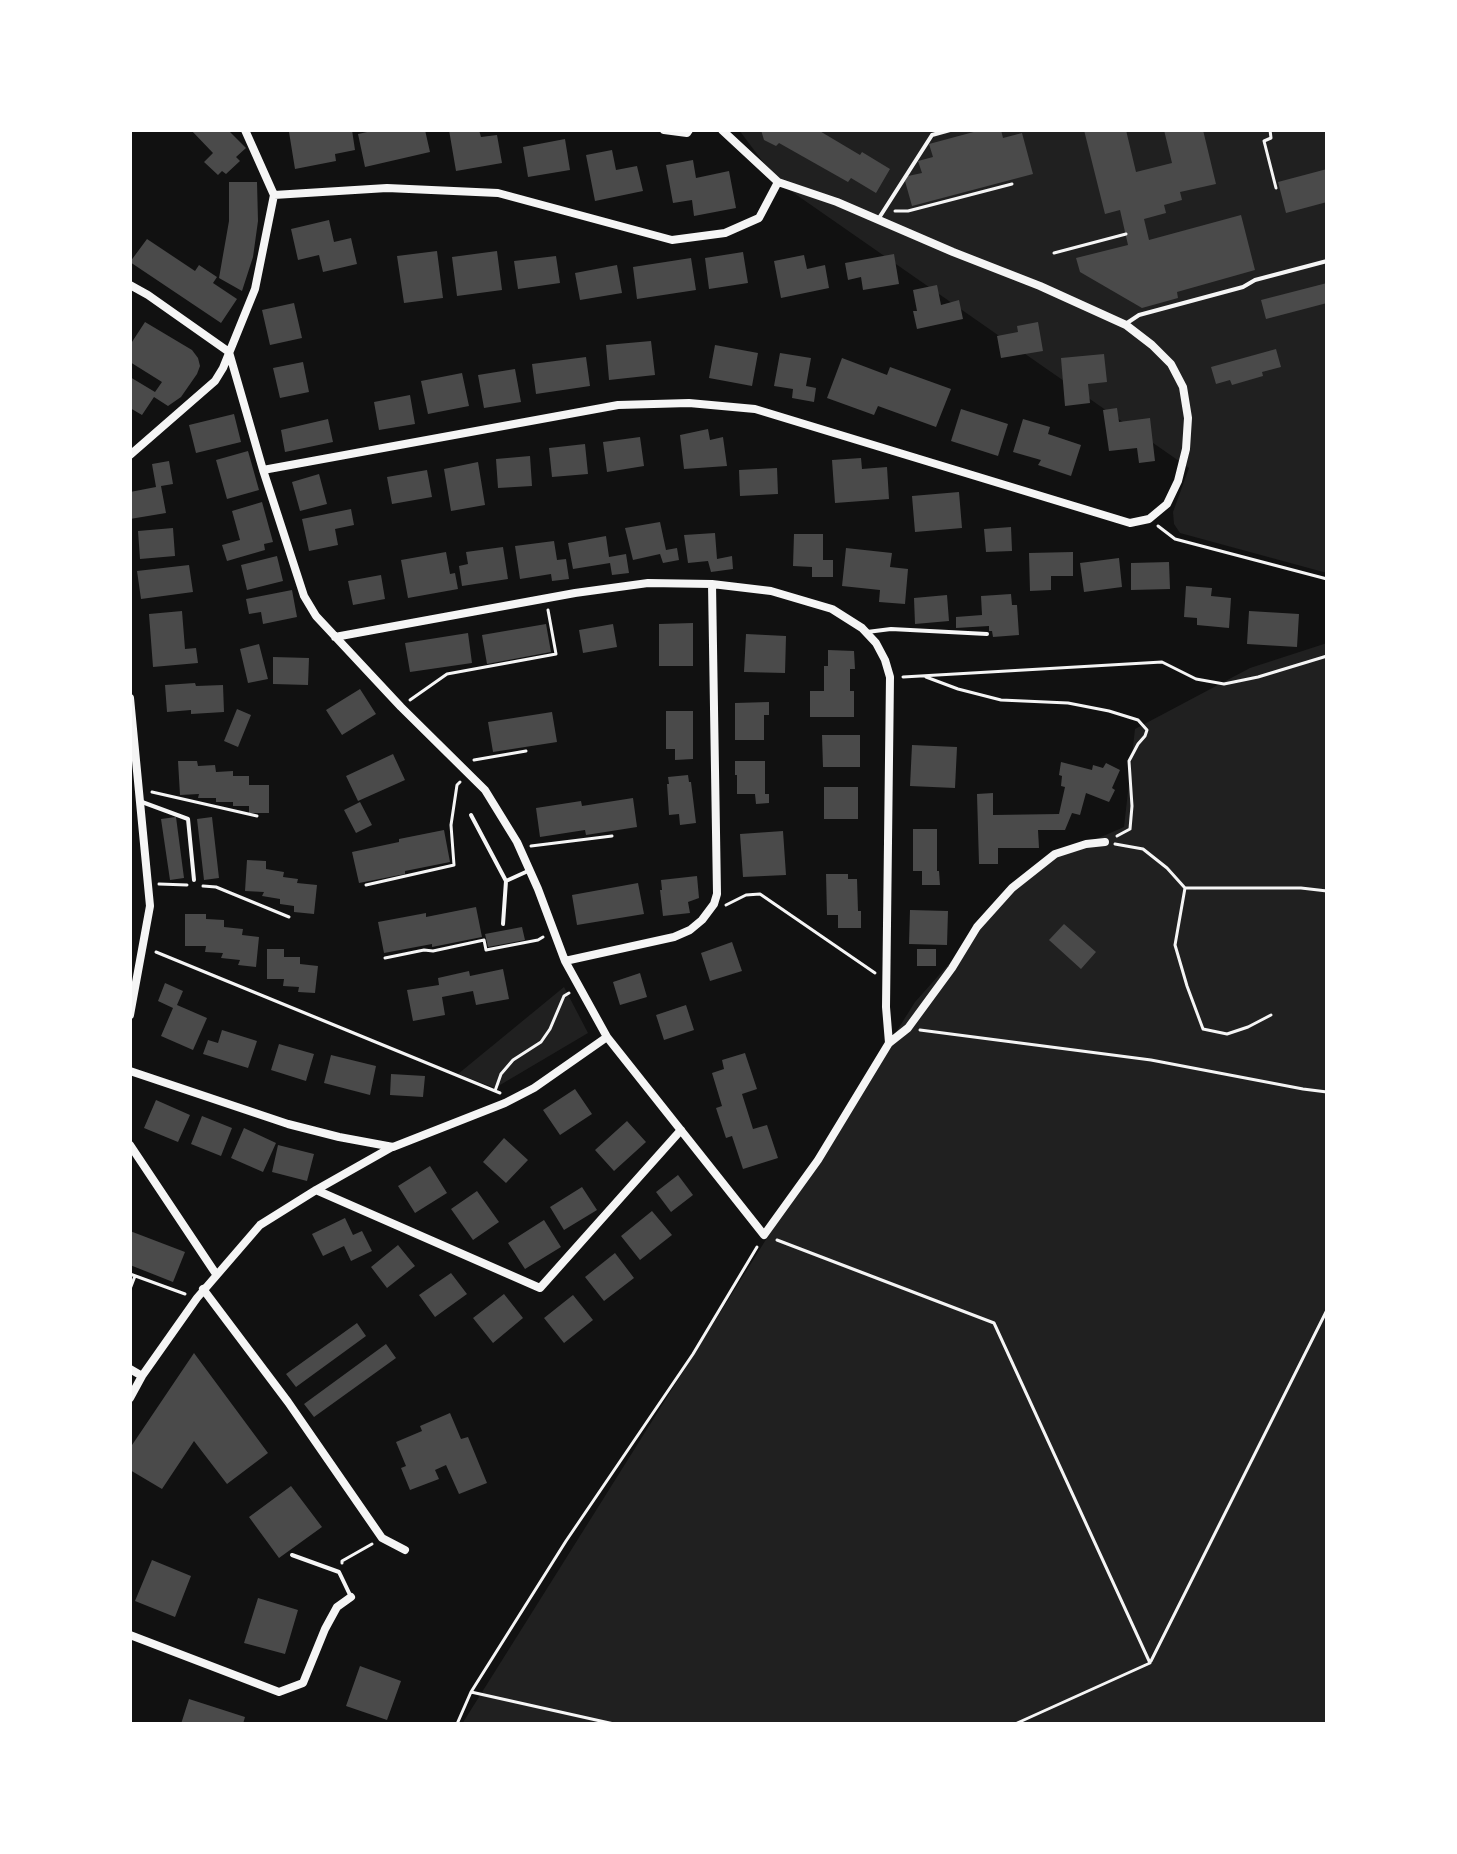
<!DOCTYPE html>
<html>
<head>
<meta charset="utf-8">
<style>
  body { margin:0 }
  #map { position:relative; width:1457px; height:1854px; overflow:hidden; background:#111; font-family:"Varela Round",sans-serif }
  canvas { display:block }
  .frame { position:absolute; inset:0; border:132px solid #fff; pointer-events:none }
</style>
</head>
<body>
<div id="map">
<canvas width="1457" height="1854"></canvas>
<div class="frame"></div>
</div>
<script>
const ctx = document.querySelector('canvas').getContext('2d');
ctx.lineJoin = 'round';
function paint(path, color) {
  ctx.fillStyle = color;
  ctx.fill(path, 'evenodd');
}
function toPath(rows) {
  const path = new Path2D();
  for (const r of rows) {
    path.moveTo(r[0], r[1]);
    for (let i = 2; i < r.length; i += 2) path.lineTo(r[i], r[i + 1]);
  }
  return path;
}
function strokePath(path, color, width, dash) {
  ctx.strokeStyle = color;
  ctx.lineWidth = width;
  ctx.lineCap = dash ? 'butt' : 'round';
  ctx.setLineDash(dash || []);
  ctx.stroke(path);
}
const green = toPath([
  [739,130,1327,130,1327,573,1180,533,1174,524,1173,512,1189,468,778,182],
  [1327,643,1327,1724,462,1724,915,1002,1013,892,1057,856,1124,827,1135,729,1250,668],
  [564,987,588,1033,495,1088,458,1074]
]);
const building = toPath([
  [191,130,228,130,246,148,236,157,240,161,226,174,222,171,218,175,204,162,213,153],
  [302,130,352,130,355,150,335,154,336,161,295,169,289,132],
  [376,130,425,130,430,152,365,167,358,134],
  [449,130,479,130,481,137,497,135,502,163,456,171],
  [761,130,818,130,860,155,862,152,890,169,876,193,851,178,848,182,779,143,776,146,764,140],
  [981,130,1001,130,1003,138,1022,133,1033,174,912,206,905,181,908,176,922,173,918,161,933,157,929,144],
  [1084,130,1126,130,1136,172,1172,163,1164,130,1203,130,1216,184,1180,192,1182,200,1164,205,1166,213,1144,219,1149,240,1241,215,1255,270,1177,292,1178,298,1142,308,1080,272,1076,258,1128,245,1120,210,1105,214],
  [565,139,570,170,528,177,523,147],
  [612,150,616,170,637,166,643,191,595,201,586,155],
  [693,160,696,178,729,171,736,208,694,216,692,200,673,203,666,165],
  [1327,169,1327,202,1286,213,1278,182],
  [229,182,257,182,258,221,253,257,242,291,219,278,229,221],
  [329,220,334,242,351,238,357,264,323,272,319,255,298,260,291,229],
  [147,239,195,271,199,265,217,277,213,283,237,299,221,323,130,262],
  [437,251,443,298,404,303,397,256],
  [497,251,502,290,457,296,452,257],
  [743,252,748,283,709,289,705,258],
  [894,254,899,284,863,290,861,277,848,280,845,263],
  [804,255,807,269,825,265,829,288,781,298,774,261],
  [556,256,560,283,518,289,514,261],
  [691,258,696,290,637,299,633,267],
  [617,265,622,293,580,300,575,273],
  [1327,283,1327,303,1266,319,1261,300],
  [937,285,941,305,959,300,963,319,917,329,913,311,917,311,913,290],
  [294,303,302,338,270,345,262,310],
  [145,322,192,350,198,358,200,366,197,374,181,397,168,406,154,397,142,415,130,408,130,377,155,392,162,382,130,362,130,345],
  [1038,322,1043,351,1001,358,997,336,1018,332,1017,326],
  [651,341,655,375,609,380,606,345],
  [715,345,758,353,752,386,709,378],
  [1276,349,1281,367,1262,372,1263,376,1232,385,1230,380,1216,384,1211,367],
  [780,353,811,358,806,386,816,388,814,402,792,398,793,389,774,386],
  [1104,354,1107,382,1088,384,1090,403,1065,406,1061,358],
  [586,357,590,386,536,394,532,364],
  [842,358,887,375,890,367,951,389,936,427,878,406,874,415,827,398],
  [303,362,309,392,280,398,273,368],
  [515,369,521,402,484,408,478,375],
  [462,373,469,406,428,414,421,381],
  [410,395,415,424,379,430,374,402],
  [1117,408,1119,422,1150,418,1155,461,1139,463,1137,448,1109,451,1103,410],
  [961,409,1008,424,998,456,951,441],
  [234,414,241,442,196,453,189,425],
  [328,419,333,442,285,452,281,430],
  [1023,419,1050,427,1048,434,1081,445,1071,476,1038,465,1041,460,1013,452],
  [708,429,710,440,723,437,727,466,684,469,680,435],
  [640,437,644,466,607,472,603,442],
  [585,444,588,474,552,477,549,448],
  [248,451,259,490,227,499,216,460],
  [530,456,532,486,498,488,496,459],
  [861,458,862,469,887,467,889,499,835,503,832,460],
  [169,461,173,484,161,486,166,513,130,519,130,492,156,487,152,464],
  [478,462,485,505,451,511,444,469],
  [777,468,778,494,740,496,739,470],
  [427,470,432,497,392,504,387,477],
  [319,474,327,504,300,511,292,482],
  [959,492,962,528,915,532,912,496],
  [262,502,273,542,264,544,265,550,227,561,222,545,240,540,232,511],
  [351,509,354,525,335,529,338,545,309,551,302,519],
  [660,522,666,550,677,548,679,560,663,563,660,554,633,560,625,528],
  [1011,527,1012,551,986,552,984,529],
  [173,528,175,556,140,559,138,531],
  [715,533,717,559,732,556,733,569,711,572,708,561,688,563,684,535],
  [794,534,823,534,823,560,833,560,833,577,812,577,812,567,793,566],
  [606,536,609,557,626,554,629,573,612,575,610,563,573,569,568,543],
  [554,541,557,560,566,559,569,579,552,581,551,574,520,579,515,546],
  [503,547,508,579,462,586,459,566,468,564,466,552],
  [846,548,892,553,890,567,908,569,905,604,879,602,880,590,842,586],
  [446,552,450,574,455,573,458,589,408,598,401,560],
  [1073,552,1073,576,1051,576,1051,590,1030,591,1029,553],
  [277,556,283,581,247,590,241,565],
  [1119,558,1122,587,1084,592,1080,563],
  [1169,562,1170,589,1131,590,1131,563],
  [189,565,193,592,141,599,137,571],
  [381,575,385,599,353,605,348,581],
  [1186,586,1212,588,1211,596,1231,598,1229,628,1197,625,1197,618,1184,617],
  [292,590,297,617,263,624,261,612,249,614,246,599],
  [1011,594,1012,605,1017,605,1019,635,993,637,992,631,989,631,989,626,956,628,956,617,982,615,981,596],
  [947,595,949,621,915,624,914,598],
  [182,611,185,649,196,648,198,663,153,667,149,614],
  [1249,611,1299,614,1297,647,1247,644],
  [693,623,693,666,659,666,659,624],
  [546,624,551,652,487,664,482,635],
  [613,624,617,647,583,653,579,630],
  [468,633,472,663,410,672,405,643],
  [746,634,786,636,785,673,744,672],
  [259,644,268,679,248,683,240,649],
  [828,650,854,651,855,669,850,669,850,691,854,691,854,717,810,717,810,691,824,691,824,666,828,666],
  [273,657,309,658,308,685,273,684],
  [195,683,196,686,223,685,224,712,191,714,191,710,167,712,165,685],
  [360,689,376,714,342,735,326,710],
  [769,702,769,715,764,715,764,740,735,740,735,703],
  [237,709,251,715,238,747,224,741],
  [666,711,693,711,693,759,675,760,675,749,666,749],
  [552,712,557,742,493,752,488,722],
  [822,735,860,735,860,767,823,767],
  [912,745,957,747,955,788,910,786],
  [393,754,405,780,358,801,346,776],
  [178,761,197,761,198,766,215,765,216,772,233,771,233,776,249,776,249,785,269,785,269,813,249,813,249,806,233,806,233,802,216,802,216,798,198,798,199,794,180,795],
  [735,761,765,761,765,794,769,794,769,803,756,804,755,794,737,794,737,775,735,775],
  [1061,762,1092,770,1093,765,1103,768,1106,763,1120,770,1112,788,1115,790,1109,802,1086,793,1080,815,1072,813,1065,830,1038,830,1039,848,998,848,998,864,979,864,977,794,993,793,993,815,1059,814,1065,787,1061,786,1062,776,1059,775],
  [688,775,689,782,691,782,696,823,680,825,679,814,669,815,667,784,669,784,668,777],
  [824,787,858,787,858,819,824,819],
  [633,798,637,827,586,835,585,830,540,837,536,808,581,801,582,806],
  [360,802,372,825,356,833,344,810],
  [176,817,184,878,170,880,161,819],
  [212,817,219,878,204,880,197,819],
  [913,829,937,829,937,871,939,871,940,885,922,885,922,871,913,871],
  [444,830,450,862,405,871,405,874,359,883,352,852,399,842,399,839],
  [783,831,786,875,743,877,740,834],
  [247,860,266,861,266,869,284,872,283,877,298,879,297,883,317,885,314,914,294,912,294,906,280,904,280,899,262,896,264,892,245,891],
  [826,874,848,874,848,879,857,879,858,911,861,911,861,928,838,928,838,915,827,915],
  [697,876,699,898,688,902,690,913,663,916,660,890,662,890,661,880],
  [638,883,644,914,577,925,572,895],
  [476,907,482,937,432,947,432,944,384,953,378,922,426,913,426,917],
  [910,910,948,911,947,945,909,944],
  [185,914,206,914,206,919,224,920,224,927,243,929,242,935,259,937,256,967,238,965,240,960,221,958,223,953,205,952,206,946,185,946],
  [1064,924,1096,952,1081,969,1049,940],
  [522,927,525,940,488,947,485,934],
  [732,942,742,971,710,981,701,953],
  [267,949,284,949,284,957,300,957,300,964,318,966,315,993,298,992,299,987,283,986,284,979,267,979],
  [917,949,936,949,936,966,917,966],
  [503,969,509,999,476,1005,473,991,442,997,445,1015,413,1021,407,990,439,985,438,978,469,971,470,976],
  [640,973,647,997,620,1005,613,982],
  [165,983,183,991,177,1005,207,1018,193,1050,161,1036,173,1008,158,1001],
  [686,1005,694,1030,664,1040,656,1015],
  [222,1030,257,1041,248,1068,203,1054,208,1040,218,1043],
  [279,1044,314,1054,306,1081,271,1070],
  [745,1053,757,1089,742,1094,753,1129,767,1125,778,1158,743,1169,732,1136,726,1138,716,1108,722,1106,712,1073,724,1069,722,1060],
  [331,1055,376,1066,370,1095,324,1083],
  [391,1074,425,1076,423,1097,390,1095],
  [575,1089,592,1114,560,1135,543,1110],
  [156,1100,190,1115,178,1142,144,1128],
  [202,1116,232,1128,221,1156,191,1144],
  [627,1121,646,1142,614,1171,595,1150],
  [244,1128,276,1143,263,1172,231,1158],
  [504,1138,528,1160,506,1183,483,1162],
  [278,1145,314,1154,307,1181,272,1172],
  [430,1166,447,1193,415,1213,398,1186],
  [678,1175,693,1195,671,1212,656,1192],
  [582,1187,597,1210,564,1230,550,1207],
  [477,1191,499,1222,473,1240,451,1209],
  [652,1211,672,1235,640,1260,621,1236],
  [345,1218,353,1235,362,1231,372,1251,351,1261,344,1246,323,1256,312,1234],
  [544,1220,561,1247,525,1269,508,1243],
  [130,1231,185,1252,173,1282,130,1265],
  [398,1245,415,1266,387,1288,371,1267],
  [615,1253,634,1278,604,1301,585,1277],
  [451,1273,467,1294,435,1317,419,1295],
  [504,1294,523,1318,493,1343,473,1318],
  [573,1295,593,1320,564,1343,544,1318],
  [357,1323,366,1336,296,1387,286,1374],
  [386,1344,396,1358,314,1417,304,1404],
  [194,1353,268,1453,227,1484,194,1441,162,1489,130,1470,130,1448],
  [450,1413,461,1439,468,1437,487,1483,459,1494,446,1465,435,1470,439,1479,410,1490,401,1468,406,1466,396,1442,422,1431,420,1426],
  [291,1486,322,1527,279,1558,249,1517],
  [152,1560,191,1576,175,1617,135,1601],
  [258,1598,298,1610,285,1654,244,1643],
  [360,1666,401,1681,387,1720,346,1706],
  [189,1699,245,1717,243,1724,181,1724]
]);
const path = toPath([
  [1270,130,1271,138,1264,141,1276,188],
  [895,211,908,211,1012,184],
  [1054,253,1126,234],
  [1158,526,1175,539,1327,579],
  [903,677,1162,662,1196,679,1224,684,1258,677,1327,656],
  [926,677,958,689,1001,700,1068,703,1109,711,1138,720,1147,730,1145,736,1138,744,1129,761,1132,806,1130,829,1117,836],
  [410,700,447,674,556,654,548,610],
  [474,760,526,751],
  [152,792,257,816],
  [1115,844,1143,849,1167,868,1185,888,1301,888,1327,891],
  [531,846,612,836],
  [159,884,187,885],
  [366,885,454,865,451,825,457,785,460,782],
  [203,886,216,887,289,917],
  [1185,888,1175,945,1187,986,1203,1029,1227,1034,1248,1027,1271,1015],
  [726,905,746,895,760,894,875,973],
  [156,952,500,1093],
  [385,958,424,950,433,951,484,940,486,950,538,940,543,937],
  [920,1030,1151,1060,1303,1089,1327,1092],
  [495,1091,501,1074,513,1060,541,1042,550,1029,564,996,569,993],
  [777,1240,994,1323,1150,1663,1015,1724],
  [130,1274,185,1294],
  [130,1289,135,1276],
  [130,1301,130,1302],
  [342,1563,342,1561,372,1544],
  [1151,1661,1327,1310],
  [471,1692,614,1724],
  [457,1724,471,1692,566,1541,693,1354,757,1247]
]);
const service = toPath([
  [879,218,932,135,950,130],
  [1127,323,1139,315,1243,287,1255,280,1327,261],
  [867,632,891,629,987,634],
  [142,802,188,819,194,880],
  [471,815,506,881],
  [503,924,506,881,528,871],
  [292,1555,339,1572,351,1597]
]);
const minor = toPath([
  [664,130,687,133,689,130],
  [274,195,387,188,498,193,672,240,725,233,759,218,778,182],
  [130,285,148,295,229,352],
  [229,352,263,470,304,596,316,616,401,707,485,790,517,842,538,889,565,961,607,1037,764,1235,818,1160,889,1043,908,1028,952,968,977,927,1012,888,1055,854,1086,844,1105,842],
  [130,455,215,381,223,368,255,289,274,195,245,130],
  [263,470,618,405,689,403,755,409,1130,523,1149,519,1167,504,1178,481,1186,449,1188,418,1183,387,1171,364,1152,345,1126,325,1040,286,953,252,837,202,778,182,722,130],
  [335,637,575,593,648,583,712,584,771,591,832,609,862,628,876,643,885,660,890,677,886,1007,889,1043],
  [130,698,150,906,130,1015],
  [565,961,674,937,690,930,702,920,714,904,717,894,712,584],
  [130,1071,288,1124,339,1137,393,1147,505,1103,534,1088,607,1037],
  [130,1145,216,1274],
  [316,1190,540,1288,681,1130],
  [203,1289,288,1402,382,1538,405,1550],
  [130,1369,142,1376],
  [130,1398,142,1376,197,1298,260,1225,316,1190,392,1147],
  [130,1635,279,1692,303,1683,325,1629,337,1607,351,1597]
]);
paint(green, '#202020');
paint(building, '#4a4a4a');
strokePath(path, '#f5f5f5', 3);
strokePath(service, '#f5f5f5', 4);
strokePath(minor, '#f5f5f5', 8);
</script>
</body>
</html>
